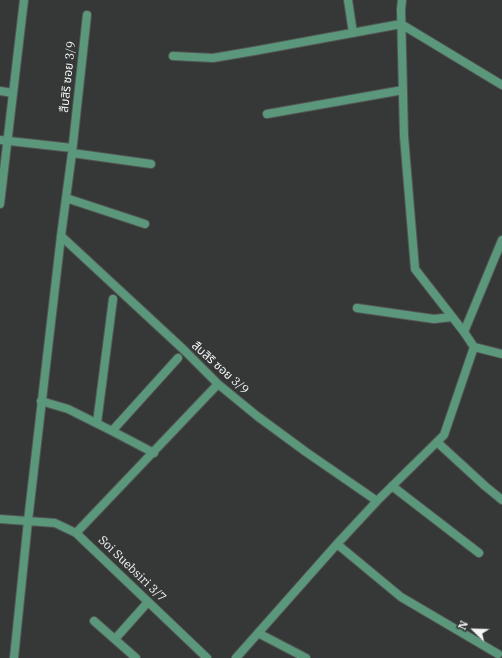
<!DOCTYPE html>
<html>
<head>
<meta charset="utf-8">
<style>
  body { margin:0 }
  #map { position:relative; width:502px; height:658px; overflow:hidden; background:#353837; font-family:"IBM Plex Serif",serif }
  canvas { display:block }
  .north { position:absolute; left:454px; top:610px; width:40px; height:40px; -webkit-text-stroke:3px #353837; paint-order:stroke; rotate:293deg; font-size:11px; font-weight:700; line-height:16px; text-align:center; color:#f3f5f4 }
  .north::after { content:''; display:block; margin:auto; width:14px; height:18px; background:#f3f5f4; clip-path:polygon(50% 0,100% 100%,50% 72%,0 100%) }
</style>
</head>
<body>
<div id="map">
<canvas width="502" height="658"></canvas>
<div class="north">N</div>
</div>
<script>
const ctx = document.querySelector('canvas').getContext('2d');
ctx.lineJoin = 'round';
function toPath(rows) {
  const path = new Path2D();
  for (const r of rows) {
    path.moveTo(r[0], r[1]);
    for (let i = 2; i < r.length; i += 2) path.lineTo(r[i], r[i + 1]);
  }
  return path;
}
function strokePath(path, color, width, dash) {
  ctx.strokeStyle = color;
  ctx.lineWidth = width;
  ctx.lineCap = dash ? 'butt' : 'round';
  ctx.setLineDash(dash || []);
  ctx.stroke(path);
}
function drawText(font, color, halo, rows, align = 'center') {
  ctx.font = font + ' "IBM Plex Serif","Noto Sans Thai",serif';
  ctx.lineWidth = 3.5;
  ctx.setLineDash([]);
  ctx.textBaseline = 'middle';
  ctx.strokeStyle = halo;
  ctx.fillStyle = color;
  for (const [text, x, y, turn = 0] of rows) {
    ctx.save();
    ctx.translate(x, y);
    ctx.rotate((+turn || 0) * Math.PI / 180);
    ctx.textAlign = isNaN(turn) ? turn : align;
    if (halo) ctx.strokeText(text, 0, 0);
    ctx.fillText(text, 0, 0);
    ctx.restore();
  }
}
const minor = toPath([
  [348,0,353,33],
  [173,56,213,58,254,51,401,24,502,85],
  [0,91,13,93],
  [267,114,403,90],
  [0,140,72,148],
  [72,153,151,164],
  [66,198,145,224],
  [0,204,24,0],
  [61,236,184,350,218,384,257,416,306,452,377,501],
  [357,308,434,319,452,317],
  [464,332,502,240],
  [474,347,502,354],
  [41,401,68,409,112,431,154,453],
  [97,423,113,299],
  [112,431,178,358],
  [437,442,485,486,502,500],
  [392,486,479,553],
  [0,519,55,523,76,533,207,658],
  [76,533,218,384],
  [337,544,401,597,498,654],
  [94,621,136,658],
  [258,633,306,658],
  [115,639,148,602],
  [14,658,28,521,61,236,72,153,87,15],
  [236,658,337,544,377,501,444,435,474,347,464,332,415,269,404,136,401,9,402,0]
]);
const streetNames = [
  ["สืบสิริ ซอย 3/9",68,77,-84],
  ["สืบสิริ ซอย 3/9",220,368,42],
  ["Soi Suebsiri 3/7",132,569,44]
];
strokePath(minor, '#535655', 10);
strokePath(minor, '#5a977b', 8);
drawText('12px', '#f3f5f4', '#353837', streetNames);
</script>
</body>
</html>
